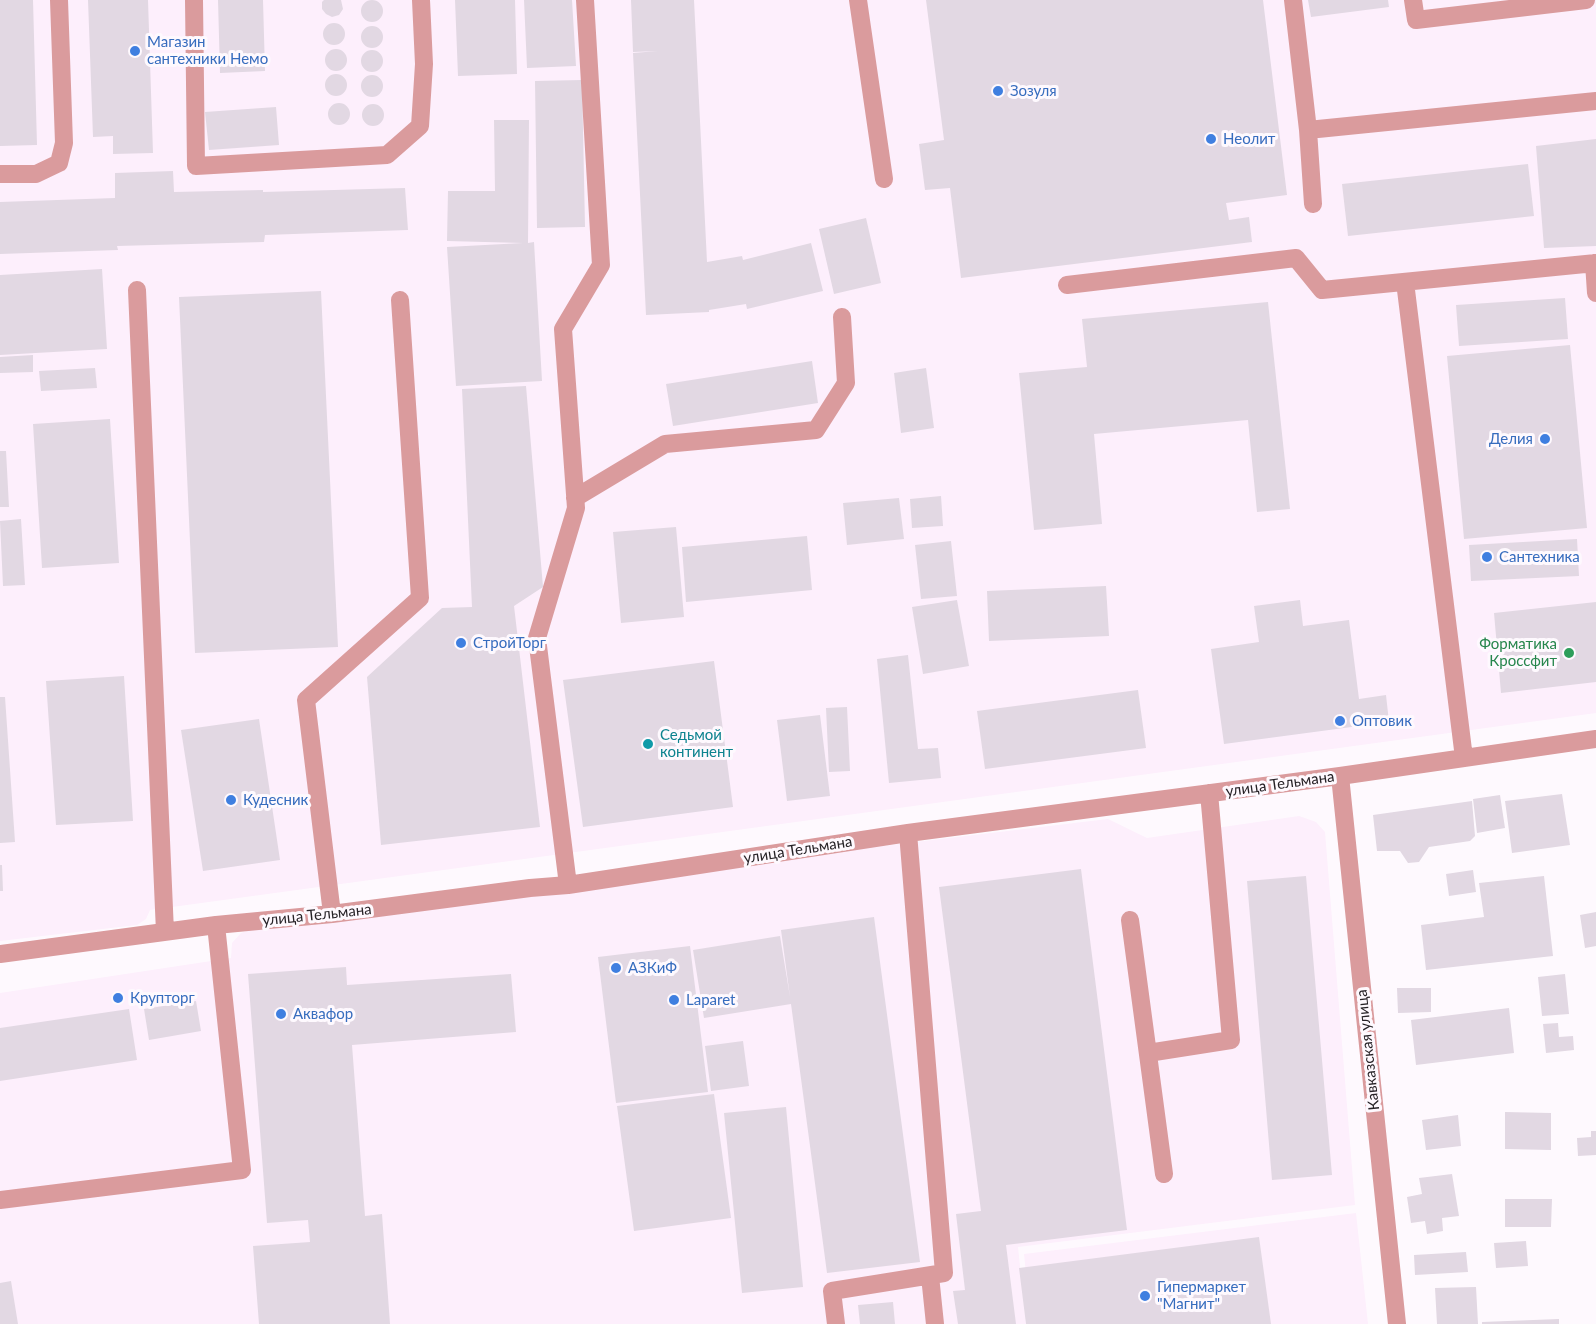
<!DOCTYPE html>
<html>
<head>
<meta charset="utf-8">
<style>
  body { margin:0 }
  canvas { display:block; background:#fef9fe }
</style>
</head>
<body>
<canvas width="1596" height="1324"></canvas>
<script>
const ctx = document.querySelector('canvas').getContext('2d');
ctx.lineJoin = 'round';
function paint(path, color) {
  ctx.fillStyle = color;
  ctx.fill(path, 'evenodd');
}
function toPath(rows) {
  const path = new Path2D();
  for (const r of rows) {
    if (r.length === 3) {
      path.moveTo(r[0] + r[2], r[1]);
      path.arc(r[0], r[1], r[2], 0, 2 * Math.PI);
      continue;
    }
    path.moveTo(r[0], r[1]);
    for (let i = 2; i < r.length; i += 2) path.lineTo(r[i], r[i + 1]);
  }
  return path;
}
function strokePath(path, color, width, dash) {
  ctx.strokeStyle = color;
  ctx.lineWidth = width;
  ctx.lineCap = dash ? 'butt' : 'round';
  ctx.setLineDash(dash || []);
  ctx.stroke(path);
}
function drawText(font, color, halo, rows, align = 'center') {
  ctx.font = font + ' Lato,sans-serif';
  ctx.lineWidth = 6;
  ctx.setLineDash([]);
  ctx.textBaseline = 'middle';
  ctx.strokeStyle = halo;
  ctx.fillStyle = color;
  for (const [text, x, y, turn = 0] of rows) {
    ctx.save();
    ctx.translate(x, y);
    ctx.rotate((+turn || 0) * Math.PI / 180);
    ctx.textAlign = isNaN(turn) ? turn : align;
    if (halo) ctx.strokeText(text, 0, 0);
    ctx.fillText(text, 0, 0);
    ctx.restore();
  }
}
const built = toPath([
  [0,0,1596,0,1596,713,150,910,146,919,137,925,0,941],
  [1299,816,1316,822,1325,832,1355,1205,1018,1247,1026,1324,0,1324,0,993,231,958,232,943,241,933,255,928,530,888,1108,819,1147,838],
  [1356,1213,1368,1324,1031,1324,1024,1254]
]);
const building = toPath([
  [0,0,33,0,37,145,0,146],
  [88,0,148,0,153,153,113,154,113,136,93,137],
  [218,0,263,0,265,71,220,73],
  [324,0,341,0,343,9,339,15,332,17,326,14,322,9,322,2],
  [455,0,515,0,517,74,458,76],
  [524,0,572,0,576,66,527,68],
  [631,0,694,0,707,262,742,256,743,260,811,243,823,291,747,309,746,304,709,310,709,312,646,315,633,53,658,51,633,52],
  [926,0,1263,0,1287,195,1226,203,1229,220,1249,217,1252,242,961,278,950,188,925,190,919,144,944,140],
  [1308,0,1388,0,1389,7,1311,17],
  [372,11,11],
  [334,34,11],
  [372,37,11],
  [336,60,11],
  [372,61,11],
  [336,85,11],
  [372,86,11],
  [582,80,585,227,537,228,535,81],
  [339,114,11],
  [373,115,11],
  [276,107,279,145,209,150,205,112],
  [494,120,529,120,528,243,534,242,542,381,456,386,447,247,523,243,447,241,448,191,495,191],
  [1596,139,1596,246,1544,248,1536,146],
  [1528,164,1534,216,1348,236,1342,184],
  [173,171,174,192,263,190,263,192,405,188,408,230,265,235,264,242,117,246,118,250,0,254,0,202,115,198,115,173],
  [866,218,881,283,834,294,819,229],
  [102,269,107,349,0,355,0,275],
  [321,291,338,647,195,653,179,297],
  [1565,298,1568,339,1459,346,1456,305],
  [1268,302,1290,509,1257,512,1248,420,1094,434,1102,524,1034,530,1019,373,1087,367,1082,319],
  [1570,345,1587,528,1464,539,1447,356],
  [33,355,33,372,0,373,0,357],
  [812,361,818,403,673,426,666,384],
  [95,368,97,388,41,391,39,371],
  [926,368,934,428,901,433,894,373],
  [526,386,543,587,514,606,540,827,381,845,367,677,442,608,472,607,462,389],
  [110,419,119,563,42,568,33,424],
  [0,451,6,451,9,507,0,507],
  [941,496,943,526,912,528,910,499],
  [899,498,904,539,847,545,843,503],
  [21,519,25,585,3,586,0,521],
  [676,527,684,617,621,623,613,532],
  [807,536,812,590,686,602,682,547],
  [1577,539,1579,576,1471,581,1469,545],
  [951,541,957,596,921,599,915,545],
  [1106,586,1109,636,989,641,987,591],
  [957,600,969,666,923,674,912,607],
  [1300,600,1303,626,1349,620,1359,699,1386,695,1389,722,1224,744,1211,649,1259,642,1254,606],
  [1596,602,1596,682,1501,693,1494,613],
  [908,655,918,749,938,748,941,778,889,783,877,659],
  [714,661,733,807,583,827,563,680],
  [124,676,133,821,56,825,46,681],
  [1138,690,1146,748,985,769,977,711],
  [0,697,5,697,15,842,0,843],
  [847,707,850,771,829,772,826,708],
  [820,715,830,796,787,801,777,720],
  [259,719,280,860,203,871,181,730],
  [1562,794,1570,845,1512,853,1505,801],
  [1500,795,1505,828,1477,833,1473,799],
  [1472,801,1475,836,1470,841,1429,847,1419,862,1408,863,1400,851,1377,851,1373,815],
  [0,865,2,865,3,891,0,891],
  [1081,869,1127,1230,1006,1245,1016,1324,958,1324,953,1291,965,1290,956,1214,981,1211,939,887],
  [1473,870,1476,892,1449,896,1446,874],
  [1306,876,1332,1175,1272,1180,1247,881],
  [1544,876,1553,956,1426,970,1421,925,1484,917,1479,883],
  [1596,912,1596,946,1585,948,1580,915],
  [874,917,920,1262,827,1273,791,1004,704,1018,693,950,780,936,790,997,781,930],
  [690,946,708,1092,616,1103,598,957],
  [346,967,347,985,511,974,516,1032,352,1045,365,1216,382,1214,390,1324,259,1324,253,1246,310,1242,308,1220,267,1223,248,974],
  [1565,974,1569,1014,1542,1016,1538,977],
  [1397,988,1431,988,1431,1012,1398,1013],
  [196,1001,201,1031,149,1040,144,1009],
  [1509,1008,1514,1053,1416,1065,1411,1020],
  [129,1009,137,1060,0,1081,0,1028],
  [1558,1023,1559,1037,1573,1036,1574,1050,1546,1053,1543,1024],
  [743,1041,749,1086,711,1091,705,1046],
  [714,1094,731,1218,634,1231,617,1106],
  [786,1107,803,1287,742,1293,724,1113],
  [1505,1112,1551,1113,1551,1150,1505,1149],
  [1458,1115,1461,1146,1426,1150,1422,1120],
  [1591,1131,1596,1131,1596,1155,1578,1156,1577,1138,1591,1137],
  [1452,1174,1459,1216,1442,1218,1443,1231,1427,1234,1425,1221,1411,1223,1407,1197,1422,1194,1419,1178],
  [1505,1199,1552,1199,1551,1227,1505,1227],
  [1259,1237,1271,1324,1026,1324,1019,1268],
  [1526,1241,1528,1266,1496,1268,1494,1243],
  [1466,1252,1468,1272,1415,1275,1414,1255],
  [11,1281,18,1324,0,1324,0,1283],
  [1476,1287,1478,1324,1437,1324,1435,1288],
  [893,1302,895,1324,860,1324,858,1305],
  [1559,1319,1559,1324,1482,1324,1482,1322]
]);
const minor = toPath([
  [194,0,196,166,387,155,420,126,424,64,421,0],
  [858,0,884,179],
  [1293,0,1308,130,1596,101],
  [1413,0,1416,20,1586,0],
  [1308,130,1313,204],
  [0,174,36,174,59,163,64,143,59,0],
  [1594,263,1596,293],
  [1405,282,1464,758],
  [1067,285,1296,258,1322,290,1596,263],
  [137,290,165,932],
  [575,498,665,444,816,430,846,383,842,317],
  [1340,776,1397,1324],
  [568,885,537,638,576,508,563,329,601,265,585,0],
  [332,914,306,700,420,598,400,300],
  [1130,920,1164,1174],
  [0,954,216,925,332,914,530,888,568,885,908,833,1340,776,1596,739],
  [1148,1053,1231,1040,1209,793],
  [0,1200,242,1170,216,925],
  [930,1276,935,1324],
  [836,1324,832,1291,944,1273,908,833]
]);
const markers = [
  [135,51,6,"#3f7fe0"],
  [998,91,6,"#3f7fe0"],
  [1211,139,6,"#3f7fe0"],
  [1545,439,6,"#3f7fe0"],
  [1487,557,6,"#3f7fe0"],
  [461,643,6,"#3f7fe0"],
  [1569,653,6,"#2e9e5b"],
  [1340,721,6,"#3f7fe0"],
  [648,744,6,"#0f9aa8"],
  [231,800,6,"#3f7fe0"],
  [616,968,6,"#3f7fe0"],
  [118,998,6,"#3f7fe0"],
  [674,1000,6,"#3f7fe0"],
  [281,1014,6,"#3f7fe0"],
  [1145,1296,6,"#3f7fe0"]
];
const shopNames = [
  ["Магазин",147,42],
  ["сантехники Немо",147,59],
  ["Зозуля",1010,91],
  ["Неолит",1223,139],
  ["Делия",1533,439,"right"],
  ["Сантехника",1499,557],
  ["СтройТорг",473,643],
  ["Оптовик",1352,721],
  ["Кудесник",243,800],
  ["АЗКиФ",628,968],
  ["Крупторг",130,998],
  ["Laparet",686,1000],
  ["Аквафор",293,1014],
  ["Гипермаркет",1157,1287],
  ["\"Магнит\"",1157,1304]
];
const leisureNames = [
  ["Форматика",1557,644],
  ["Кроссфит",1557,661]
];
const cultureNames = [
  ["Седьмой",660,735],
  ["континент",660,752]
];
const streetNames = [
  ["улица Тельмана",1280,784,-8],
  ["улица Тельмана",798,850,-9],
  ["улица Тельмана",317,915,-6],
  ["Кавказская улица",1368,1050,-96]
];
paint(built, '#fdeffc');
paint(building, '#e2d8e3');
strokePath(minor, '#da9b9d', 18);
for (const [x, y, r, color] of markers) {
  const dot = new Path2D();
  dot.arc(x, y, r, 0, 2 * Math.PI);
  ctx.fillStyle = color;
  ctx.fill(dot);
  strokePath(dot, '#fef9fe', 2);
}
drawText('15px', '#366cbe', '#fef9fe', shopNames, 'left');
drawText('15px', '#27864d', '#fef9fe', leisureNames, 'right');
drawText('15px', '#0d838f', '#fef9fe', cultureNames, 'left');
drawText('15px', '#262226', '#fef9fe', streetNames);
</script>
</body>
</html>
